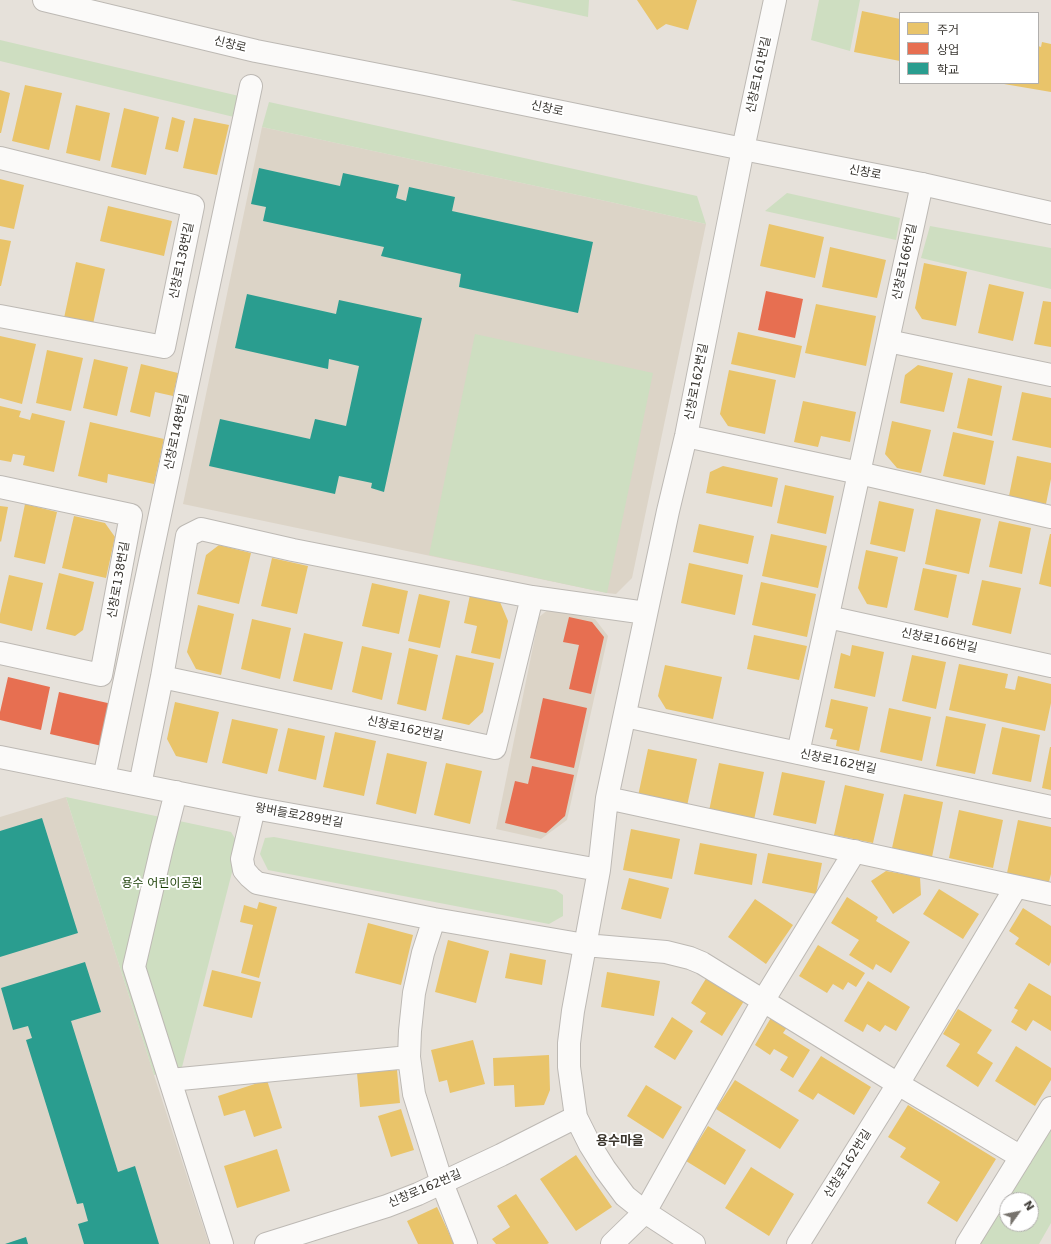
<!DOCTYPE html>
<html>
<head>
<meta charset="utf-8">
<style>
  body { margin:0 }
  #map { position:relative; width:1051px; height:1244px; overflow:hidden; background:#e6e1da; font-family:"DejaVu Sans","Noto Sans KR",sans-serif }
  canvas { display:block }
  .legend { position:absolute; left:899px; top:12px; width:140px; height:72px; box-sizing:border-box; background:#fff; border:1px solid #b1afad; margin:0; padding:5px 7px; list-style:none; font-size:12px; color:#3b3833 }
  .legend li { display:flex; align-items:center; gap:8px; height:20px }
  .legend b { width:20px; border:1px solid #b1afad }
  .north { position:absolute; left:999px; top:1192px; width:40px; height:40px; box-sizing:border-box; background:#fff; border:1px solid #b1afad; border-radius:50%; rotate:57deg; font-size:11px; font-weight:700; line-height:16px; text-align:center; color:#3b3833 }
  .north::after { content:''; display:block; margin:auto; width:14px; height:18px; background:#77736d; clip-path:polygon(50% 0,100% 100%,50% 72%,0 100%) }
</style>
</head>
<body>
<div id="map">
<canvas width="1051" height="1244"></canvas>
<ul class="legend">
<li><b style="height:11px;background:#e9c46a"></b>주거</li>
<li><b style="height:11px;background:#e76f51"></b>상업</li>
<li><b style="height:11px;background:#2a9d8f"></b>학교</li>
</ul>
<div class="north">N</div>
</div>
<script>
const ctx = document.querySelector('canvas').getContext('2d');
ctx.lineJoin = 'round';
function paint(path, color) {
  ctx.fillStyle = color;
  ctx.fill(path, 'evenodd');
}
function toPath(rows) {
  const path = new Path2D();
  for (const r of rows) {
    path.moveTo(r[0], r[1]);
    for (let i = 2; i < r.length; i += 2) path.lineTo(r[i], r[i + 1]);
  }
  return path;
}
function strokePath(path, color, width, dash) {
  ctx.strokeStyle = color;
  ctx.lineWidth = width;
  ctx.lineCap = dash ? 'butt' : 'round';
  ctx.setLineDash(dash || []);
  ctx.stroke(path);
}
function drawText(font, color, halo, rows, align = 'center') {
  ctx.font = font + ' "DejaVu Sans","Noto Sans KR",sans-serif';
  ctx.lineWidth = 4;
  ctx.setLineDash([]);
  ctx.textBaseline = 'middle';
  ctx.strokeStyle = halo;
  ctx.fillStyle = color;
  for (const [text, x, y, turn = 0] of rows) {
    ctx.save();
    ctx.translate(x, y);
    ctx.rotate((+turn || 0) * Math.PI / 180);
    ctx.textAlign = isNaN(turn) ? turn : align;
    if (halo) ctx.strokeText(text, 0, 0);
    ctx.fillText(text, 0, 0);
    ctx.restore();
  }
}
const built = toPath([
  [262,127,615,203,706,224,632,578,616,594,607,593,183,504],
  [549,609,595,619,608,636,567,820,541,839,496,829,539,617],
  [66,797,154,1075,209,1244,0,1244,0,817]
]);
const green = toPath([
  [510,0,589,0,588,17],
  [819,0,860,0,850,51,811,40],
  [0,40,239,96,234,117,0,61],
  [269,102,697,196,706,224,615,203,262,127],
  [787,193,900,218,896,240,765,211],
  [930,226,1051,248,1051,289,921,258],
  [475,334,653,373,607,593,429,555],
  [66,797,231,832,239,845,182,1067,154,1075],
  [274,837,556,890,563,895,563,916,549,924,268,870,260,854,265,838],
  [1051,1127,1051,1223,1039,1244,979,1244],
  [1007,1200,1031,1200,1031,1224,1007,1224]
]);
const homes = toPath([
  [637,0,697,0,688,30,666,24,657,30],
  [862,11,900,19,900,61,854,52],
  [1042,42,1051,44,1051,92,1004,84,1038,83,1038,46,1041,47],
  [25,85,62,93,49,150,12,141],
  [0,90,10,93,1,133,0,133],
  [76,105,110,113,100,161,66,153],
  [124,108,159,117,146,175,111,167],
  [172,117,185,121,178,152,165,149],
  [194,118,229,125,217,175,183,168],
  [0,179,24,185,14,229,0,226],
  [108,206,172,221,164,256,100,241],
  [769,224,824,237,815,278,760,266],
  [0,239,11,241,1,286,0,286],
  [830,247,886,260,877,298,822,287],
  [76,262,105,269,93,324,64,318],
  [924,263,967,272,956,326,922,319,915,308],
  [989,284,1024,292,1013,341,978,333],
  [1043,301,1051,302,1051,347,1034,344],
  [816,304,876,316,866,366,805,353],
  [738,332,802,346,795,378,731,364],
  [0,336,36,344,22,404,0,398],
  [47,350,83,358,71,411,36,403],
  [94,359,128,367,117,416,83,408],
  [141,364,178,373,173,396,155,392,150,417,130,412],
  [918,365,953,373,944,412,900,403,905,375],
  [729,370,776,380,765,434,728,426,720,414],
  [968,378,1002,386,992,436,957,428],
  [1022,392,1051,398,1051,448,1012,440],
  [803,401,856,412,850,442,821,436,818,447,794,442],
  [0,406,21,411,19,417,30,420,32,413,65,421,54,472,23,465,25,456,13,454,11,462,0,460],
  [892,421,931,430,921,473,897,468,885,454],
  [90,422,164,439,154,484,108,474,107,483,78,476],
  [953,432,994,441,985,485,943,476],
  [1017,456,1051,463,1051,479,1046,504,1009,496],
  [723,466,778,478,772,507,706,493,710,472],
  [785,485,834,496,826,534,777,523],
  [879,501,914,509,905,552,870,544],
  [25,504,57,512,45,564,14,557],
  [0,506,8,507,1,542,0,541],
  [936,509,981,519,969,574,925,564],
  [74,516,105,523,115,537,106,578,62,568],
  [999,521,1031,528,1022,574,989,567],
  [699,524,754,536,748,564,693,552],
  [771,534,827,546,818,588,762,576],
  [1050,534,1051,534,1051,587,1039,584],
  [219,545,251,553,239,604,197,594,206,555],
  [866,550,898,557,887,608,867,604,858,588],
  [272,558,308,566,297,614,261,606],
  [689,563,743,575,735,615,681,603],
  [923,568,957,575,948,618,914,610],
  [59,573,94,582,83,630,75,636,46,629],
  [9,575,43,583,32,631,0,623,0,614],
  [982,580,1021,588,1011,634,972,625],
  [761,582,816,594,807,637,752,625],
  [372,583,408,591,399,634,362,626],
  [419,594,450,601,440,648,408,641],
  [470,595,500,602,508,621,500,659,471,653,477,626,464,623],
  [198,605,234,614,221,675,196,669,187,652],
  [252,619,291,628,280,679,241,669],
  [304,633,343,642,332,690,293,681],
  [754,635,807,646,799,680,747,669],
  [852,645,884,652,875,697,834,688,841,653,850,656],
  [362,646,392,653,382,700,352,692],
  [409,648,438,655,426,711,397,704],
  [456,655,494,663,483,712,469,725,442,719],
  [912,655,946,662,936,709,902,701],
  [959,664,1008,674,1005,688,1015,690,1018,676,1051,684,1051,703,1045,731,949,710],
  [665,665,722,677,713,719,666,709,658,696],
  [831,699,868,707,859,751,836,746,837,740,830,739,833,729,825,727],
  [175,702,219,712,207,763,176,756,167,739],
  [889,708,931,717,922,761,880,752],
  [946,716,986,724,975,774,936,766],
  [232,719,278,729,267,774,222,763],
  [1002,727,1040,735,1031,782,992,774],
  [288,728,325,736,316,780,278,771],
  [335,732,376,741,364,796,323,787],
  [1050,747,1051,747,1051,790,1042,788],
  [648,749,697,759,687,806,638,796],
  [387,753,427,762,416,814,376,804],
  [446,763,482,771,470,824,434,815],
  [719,763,764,772,754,820,709,811],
  [782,772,825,781,816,824,773,815],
  [845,785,884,794,873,843,834,835],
  [904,794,943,802,932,857,892,848],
  [959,810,1003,820,993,868,949,858],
  [1018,820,1051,827,1051,874,1049,882,1007,873],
  [631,829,680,839,672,879,623,870],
  [700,843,757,854,752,885,694,874],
  [768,853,822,863,816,894,762,883],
  [886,871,920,877,921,895,893,914,871,881],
  [629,878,669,888,661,919,621,909],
  [939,889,979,914,963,939,923,914],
  [847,897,878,917,876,921,910,942,891,973,876,964,873,970,849,955,859,940,831,923],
  [755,899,793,925,766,964,728,937],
  [259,902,277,907,259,978,241,973,253,925,240,922,244,905,257,909],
  [1023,908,1051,926,1051,962,1049,966,1015,944,1019,938,1009,931],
  [368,923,413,935,401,985,355,973],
  [448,940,489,951,476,1003,435,992],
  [818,945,865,973,856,987,848,982,843,990,833,984,827,993,799,976],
  [510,953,546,960,542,985,505,978],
  [212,970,261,982,252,1018,203,1006],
  [607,972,660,981,654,1016,601,1007],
  [707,977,744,1001,722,1036,700,1022,706,1013,691,1003],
  [868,981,910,1007,896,1031,885,1025,880,1032,867,1024,863,1032,844,1021],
  [1029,983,1051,996,1051,1031,1033,1020,1026,1031,1011,1022,1018,1010,1014,1008],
  [958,1009,992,1030,977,1053,993,1063,978,1087,946,1066,960,1044,943,1034],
  [772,1016,788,1026,783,1033,810,1050,793,1078,780,1070,788,1057,774,1049,770,1055,755,1045],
  [672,1017,693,1031,675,1060,654,1047],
  [473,1040,485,1084,450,1093,447,1080,439,1082,431,1050],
  [1016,1046,1051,1068,1051,1080,1035,1106,995,1081],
  [549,1055,550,1090,544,1105,515,1107,514,1085,494,1086,493,1058],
  [821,1056,871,1087,854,1115,818,1093,813,1100,798,1091],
  [397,1070,400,1103,360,1107,357,1073],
  [267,1080,282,1128,254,1137,245,1110,224,1116,218,1096],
  [735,1080,799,1120,780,1149,716,1109],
  [646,1085,682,1107,663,1139,627,1116],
  [908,1105,996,1159,957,1222,927,1203,940,1182,900,1157,906,1148,888,1137],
  [401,1109,414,1150,391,1157,378,1116],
  [708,1126,746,1150,725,1185,686,1161],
  [277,1149,290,1191,237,1208,224,1166],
  [576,1155,612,1207,576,1231,540,1179],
  [751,1167,794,1194,769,1236,725,1208],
  [516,1194,549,1243,547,1244,496,1244,492,1239,510,1227,497,1206],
  [437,1207,454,1244,418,1244,407,1221]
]);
const shops = toPath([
  [766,291,803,299,795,338,758,330],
  [569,617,592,622,604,637,591,694,569,689,579,645,563,642],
  [8,677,50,687,41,730,0,720,0,712],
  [59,692,112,704,102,746,50,734],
  [543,698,587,708,574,768,530,758],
  [532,766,574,775,565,816,546,833,505,823,515,781,528,784]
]);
const schools = toPath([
  [259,168,340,186,343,173,399,185,396,198,406,201,409,187,455,197,452,211,593,242,578,313,459,287,461,274,381,256,384,247,263,221,266,207,251,204],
  [247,294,336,314,339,300,422,318,384,492,371,488,372,483,339,476,335,494,209,466,220,419,310,439,315,419,346,426,359,366,329,359,328,369,235,348],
  [42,818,78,933,0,957,0,831],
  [85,962,101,1012,71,1021,118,1172,135,1166,159,1244,84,1244,78,1224,88,1221,83,1203,77,1204,26,1040,32,1038,28,1026,13,1030,1,988],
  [26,1237,28,1244,5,1244]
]);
const street = toPath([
  [0,158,193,206,164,347,0,316],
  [888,341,1051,375],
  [686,436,859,473,1051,517],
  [0,487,131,515,101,675,0,653],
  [828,617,1051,666],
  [162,677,495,748,532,597],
  [625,716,1051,807],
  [798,753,922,184],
  [0,757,254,808,599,870],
  [104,778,251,86],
  [140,785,162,677,187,536,201,529,293,550,532,597,646,613],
  [176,792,162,847,134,967,222,1244],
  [607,798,1051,894],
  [254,808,242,859,244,870,250,877,257,883,434,919,585,945,666,952,690,958,702,963,898,1084,1021,1157],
  [434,919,423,953,414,993,410,1031,409,1057,414,1094,442,1183,466,1244],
  [170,1080,409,1057],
  [266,1244,387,1206,418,1194,501,1155,576,1117],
  [612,1244,645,1212,763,1001,855,851],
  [694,1244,645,1212,625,1196,605,1169,590,1145,576,1117,569,1067,569,1043,573,1011,599,870,607,798,668,511,686,436,743,149],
  [798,1244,898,1084,1016,887],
  [967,1244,1051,1108]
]);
const secondary = toPath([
  [44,0,256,51,425,84,743,149,922,184,1051,213],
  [743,149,775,0]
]);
const streetNames = [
  ["신창로",230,45,14],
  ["신창로161번길",759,75,-78],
  ["신창로",547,109,12],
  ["신창로",865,173,11],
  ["신창로138번길",182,261,-78],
  ["신창로166번길",905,262,-78],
  ["신창로162번길",697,382,-79],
  ["신창로148번길",177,432,-78],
  ["신창로138번길",119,580,-80],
  ["신창로166번길",939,641,12],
  ["신창로162번길",405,729,12],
  ["신창로162번길",838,762,12],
  ["왕버들로289번길",299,816,10],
  ["신창로162번길",848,1164,-58],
  ["신창로162번길",425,1189,-23]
];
const parkNames = [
  ["용수 어린이공원",162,884]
];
const neighbourhoodNames = [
  ["용수마을",620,1142]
];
paint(built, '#dcd4c7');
paint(green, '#cedec1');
paint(homes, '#e9c46a');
paint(shops, '#e76f51');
paint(schools, '#2a9d8f');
strokePath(street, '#bdb9b4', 24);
strokePath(secondary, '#bdb9b4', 24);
strokePath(street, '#fbfaf9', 22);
strokePath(secondary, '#fbfaf9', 22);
drawText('12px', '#3b3833', '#fff', streetNames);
drawText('12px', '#173c00', '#fff', parkNames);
drawText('bold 13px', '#3c362d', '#fff', neighbourhoodNames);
</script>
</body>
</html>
